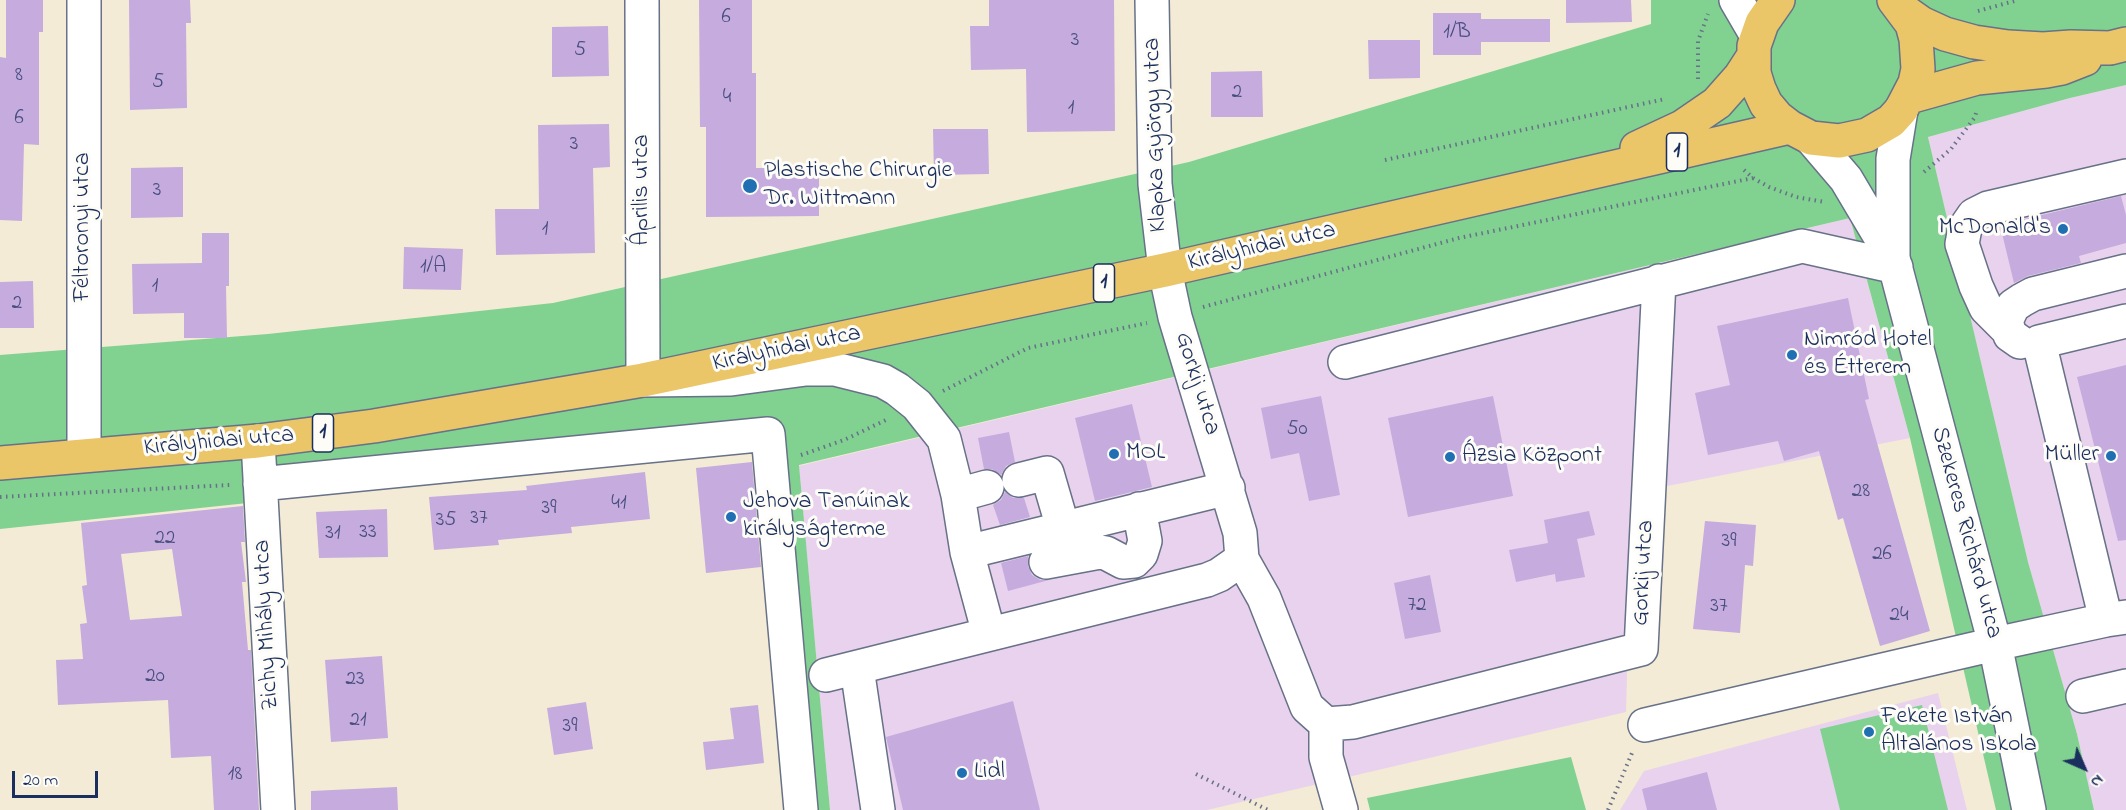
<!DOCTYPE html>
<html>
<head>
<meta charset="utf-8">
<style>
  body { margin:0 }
  #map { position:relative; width:2126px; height:810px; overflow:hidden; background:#f3ebd5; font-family:"Indie Flower",sans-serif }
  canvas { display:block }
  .north { position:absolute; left:2054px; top:738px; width:60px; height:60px; -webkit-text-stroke:4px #fdfcf7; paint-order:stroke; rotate:135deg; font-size:16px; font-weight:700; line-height:24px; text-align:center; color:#1b2f5e }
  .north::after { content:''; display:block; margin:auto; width:21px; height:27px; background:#1b2f5e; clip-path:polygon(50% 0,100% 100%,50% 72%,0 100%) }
  .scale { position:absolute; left:12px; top:771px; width:86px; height:27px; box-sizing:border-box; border:3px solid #1b2f5e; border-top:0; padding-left:8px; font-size:18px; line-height:21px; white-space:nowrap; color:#1b2f5e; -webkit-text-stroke:4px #fdfcf7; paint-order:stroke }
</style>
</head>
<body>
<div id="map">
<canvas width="2126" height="810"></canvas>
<div class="north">N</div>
<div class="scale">20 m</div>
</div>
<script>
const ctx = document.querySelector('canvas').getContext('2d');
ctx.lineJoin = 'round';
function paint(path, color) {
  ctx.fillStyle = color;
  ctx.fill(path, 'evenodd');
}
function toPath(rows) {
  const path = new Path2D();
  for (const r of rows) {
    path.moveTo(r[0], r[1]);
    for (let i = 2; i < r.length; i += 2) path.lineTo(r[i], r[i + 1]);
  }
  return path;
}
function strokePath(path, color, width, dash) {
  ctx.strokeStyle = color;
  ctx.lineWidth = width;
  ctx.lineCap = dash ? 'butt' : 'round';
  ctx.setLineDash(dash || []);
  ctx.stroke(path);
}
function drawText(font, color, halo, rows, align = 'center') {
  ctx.font = font + ' "Indie Flower",sans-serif';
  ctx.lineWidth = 6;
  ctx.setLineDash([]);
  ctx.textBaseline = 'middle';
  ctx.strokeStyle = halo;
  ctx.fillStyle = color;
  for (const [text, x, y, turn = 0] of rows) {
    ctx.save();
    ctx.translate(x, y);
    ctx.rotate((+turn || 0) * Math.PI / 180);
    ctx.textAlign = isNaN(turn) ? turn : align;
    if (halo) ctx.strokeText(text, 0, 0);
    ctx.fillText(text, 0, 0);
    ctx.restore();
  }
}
const built = toPath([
  [2126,85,2126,810,2094,810,2077,734,2028,562,1928,137,2070,98],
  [1850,218,1910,438,1632,493,1626,712,1207,810,830,810,799,466],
  [1938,693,1967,810,1620,810,1644,771]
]);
const green = toPath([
  [1651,0,2126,0,2126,85,2070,98,1928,137,2028,562,2077,734,2094,810,1996,810,1910,438,1850,218,799,465,830,810,790,810,762,449,0,529,0,355,268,334,553,303,1189,162,1651,24],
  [1922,705,1948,810,1840,810,1820,729],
  [1571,757,1586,810,1370,810,1367,798]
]);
const building = toPath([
  [6,0,43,0,43,32,39,32,39,145,24,144,22,221,0,220,0,57,6,58],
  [129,0,190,0,191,23,186,23,187,108,130,110],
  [699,0,752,0,752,73,756,73,756,168,819,168,819,216,706,217,706,127,700,127],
  [989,0,1114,0,1115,131,1027,132,1026,69,971,70,970,26,989,26],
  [1566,0,1631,0,1632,22,1566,23],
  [1433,13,1481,13,1481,19,1550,19,1550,42,1481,42,1481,55,1433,55],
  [608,26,609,76,552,77,552,27],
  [1368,40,1420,40,1420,78,1369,79],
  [1262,71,1263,117,1211,117,1211,72],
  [609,124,610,167,593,168,595,253,496,255,495,209,539,209,538,125],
  [933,129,988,129,989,174,934,175],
  [183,167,183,217,131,218,131,168],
  [2121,196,2126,215,2126,243,2079,256,2081,263,2028,276,2014,283,2000,225],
  [202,233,229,233,229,286,226,286,227,338,184,338,184,313,133,314,132,264,202,263],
  [404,247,463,249,461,290,403,289],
  [33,281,34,328,0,328,0,282],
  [1848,298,1869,399,1865,400,1930,631,1880,646,1843,518,1838,520,1819,451,1784,461,1778,441,1708,455,1695,393,1730,385,1717,326],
  [2126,365,2126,540,2118,541,2077,377],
  [1321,396,1340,495,1309,501,1299,453,1271,459,1261,408],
  [1493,396,1513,496,1408,517,1388,418],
  [1132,404,1152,487,1095,501,1075,418],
  [1009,432,1015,462,1006,466,1001,475,992,469,984,469,978,438],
  [752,462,761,567,706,573,696,468],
  [645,472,650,519,571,527,572,533,498,540,499,545,434,550,429,497,527,490,526,486],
  [1005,492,1013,498,1024,498,1030,517,1000,525,993,505,1001,500],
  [243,506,245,542,241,542,246,582,242,582,248,650,251,650,259,810,214,810,211,756,171,758,168,700,58,705,56,660,83,659,80,624,87,623,82,586,87,585,81,523],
  [172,549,182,616,130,620,121,554],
  [387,509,388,557,319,558,316,512],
  [1589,511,1595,535,1577,539,1585,577,1556,582,1555,574,1516,582,1509,550,1548,543,1544,520],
  [1705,521,1756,525,1753,566,1745,565,1740,633,1693,629],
  [1028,556,1028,566,1032,575,1040,580,1049,580,1008,591,1001,563],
  [1430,575,1441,632,1405,639,1394,583],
  [382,656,388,738,331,742,325,660],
  [1013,701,1040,810,903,810,886,737],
  [586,702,593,749,554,755,547,708],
  [758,705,764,763,706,770,703,742,734,739,730,708],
  [1707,772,1717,810,1647,810,1642,789],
  [397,787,398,810,311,810,311,791]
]);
const path = toPath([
  [1978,11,2018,0],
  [1698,79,1698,41,1708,14],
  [1385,160,1665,99],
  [1744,170,1753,178,1769,187,1796,197,1825,202],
  [1924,172,1951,149,1975,117,1977,110],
  [1203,307,1459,238,1753,178],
  [943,391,1028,348,1147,323],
  [801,455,844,440,888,419],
  [0,497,230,485],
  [1196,774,1268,810],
  [1608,810,1632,753]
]);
const minor = toPath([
  [642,0,643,380,731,379,806,369,835,369,883,381,897,389,917,405,944,439,958,495,967,552,989,634],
  [1152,0,1155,184,1165,270,1175,317,1240,533,1242,559,1264,598,1307,707,1326,724,1353,722,1641,649,1659,281],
  [1736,0,1757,36],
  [1811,138,1846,179,1893,258,1995,644,2029,810],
  [1893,256,1893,159,1901,110],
  [2006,328,1986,308,1976,286,1962,244,1965,228,1974,215,1988,208,2126,176],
  [2020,342,2010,335,2006,321,2013,306,2022,300,2033,294,2126,271],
  [1345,362,1802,246,1896,267],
  [258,441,278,810],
  [84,455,84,0],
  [1019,480,1047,473,1063,528],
  [260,484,768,434,801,810],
  [958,495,987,487],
  [967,552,1228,488],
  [1046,562,1100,552,1106,553,1123,562,1134,561,1141,554,1145,541,1139,509],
  [2106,620,2039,342,2126,321],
  [857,668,878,810],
  [826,675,1207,580,1219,575,1242,559],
  [2083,696,2126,686],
  [1326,724,1326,757,1341,810],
  [1645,725,1995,644,2106,620,2126,617]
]);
const major = toPath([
  [1778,0,1762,23,1754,46,1754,73,1759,89,1766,104,1777,117,1790,127,1811,138,1839,141,1867,135,1891,121,1901,110,1915,83,1918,69,1916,39,1912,24,1894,0],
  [1904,11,1921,23,1945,34,1974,42,2008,47,2043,49,2071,47,2110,48,2126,44],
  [1909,97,1977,78,2046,71,2062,68,2085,59],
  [1637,148,1682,127,1717,103,1740,77,1753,57],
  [0,463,258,441,374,426,643,380,1165,270,1790,127]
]);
const markers = [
  [750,186,8,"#1f6fb2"],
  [2063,229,6,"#1f6fb2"],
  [1792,355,6,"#1f6fb2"],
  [1114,454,6,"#1f6fb2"],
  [2111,456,6,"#1f6fb2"],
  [1450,457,6,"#1f6fb2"],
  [731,517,6,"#1f6fb2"],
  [1869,732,6,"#1f6fb2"],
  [962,773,6,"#1f6fb2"]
];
const numberNames = [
  ["6",726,19],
  ["1/B",1457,34],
  ["3",1075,42],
  ["5",580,52],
  ["8",19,77],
  ["5",158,84],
  ["2",1237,94],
  ["4",727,99],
  ["1",1071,110],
  ["6",19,120],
  ["3",574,146],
  ["3",157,192],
  ["1",545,231],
  ["1/A",433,269],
  ["1",155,288],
  ["2",17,305],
  ["50",1297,431],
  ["28",1861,493],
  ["41",619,505],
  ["39",549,510],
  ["37",479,520],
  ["35",446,522],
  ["33",368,534],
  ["31",333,535],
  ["22",165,540],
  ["39",1729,543],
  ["26",1882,556],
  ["72",1417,607],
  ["37",1719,608],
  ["24",1899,617],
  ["20",155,678],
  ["23",355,681],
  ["21",358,722],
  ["39",570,728],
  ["18",235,776]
];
const shields = [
  [1677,152,21],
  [1104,283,21],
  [323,433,21]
];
const shieldNames = [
  ["1",1677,152],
  ["1",1104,283],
  ["1",323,433]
];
const streetNames = [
  ["Klapka György utca",1157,135,-92],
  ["Április utca",643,190,-90],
  ["Féltoronyi utca",84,227,-90],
  ["Királyhidai utca",1262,248,-13],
  ["Királyhidai utca",787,350,-12],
  ["Gorkij utca",1196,384,73],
  ["Királyhidai utca",219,443,-5],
  ["Szekeres Richárd utca",1965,533,75],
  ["Gorkij utca",1645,573,-87],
  ["Zichy Mihály utca",268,625,-93]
];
const poiNames = [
  ["Plastische Chirurgie",764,172],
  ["Dr. Wittmann",764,200],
  ["McDonald's",2051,229,"right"],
  ["Nimród Hotel",1804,341],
  ["és Étterem",1804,369],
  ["MOL",1126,454],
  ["Müller",2099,456,"right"],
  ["Ázsia Központ",1462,457],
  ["Jehova Tanúinak",743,503],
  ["királyságterme",743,531],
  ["Fekete István",1881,718],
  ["Általános Iskola",1881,746],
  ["Lidl",974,773]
];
paint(built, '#e9d2ee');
paint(green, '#81d191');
paint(building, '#c6abde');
strokePath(minor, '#677188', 36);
strokePath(major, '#677188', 36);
strokePath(path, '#677188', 4, [1.5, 4.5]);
strokePath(minor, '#fff', 33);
strokePath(major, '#ebc669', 33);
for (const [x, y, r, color] of markers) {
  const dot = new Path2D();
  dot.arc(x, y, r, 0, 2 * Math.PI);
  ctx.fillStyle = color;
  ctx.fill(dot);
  strokePath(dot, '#fdfcf7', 2);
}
drawText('21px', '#464e7e', null, numberNames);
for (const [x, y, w] of shields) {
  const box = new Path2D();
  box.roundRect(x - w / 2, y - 19, w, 38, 4.5);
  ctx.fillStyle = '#fdfcf7';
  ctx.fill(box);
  strokePath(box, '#1b2f5e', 1.5);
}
drawText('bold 22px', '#1b2f5e', null, shieldNames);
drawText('24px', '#1b2f5e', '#fdfcf7', streetNames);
drawText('24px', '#1b2f5e', '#fdfcf7', poiNames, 'left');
</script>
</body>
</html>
